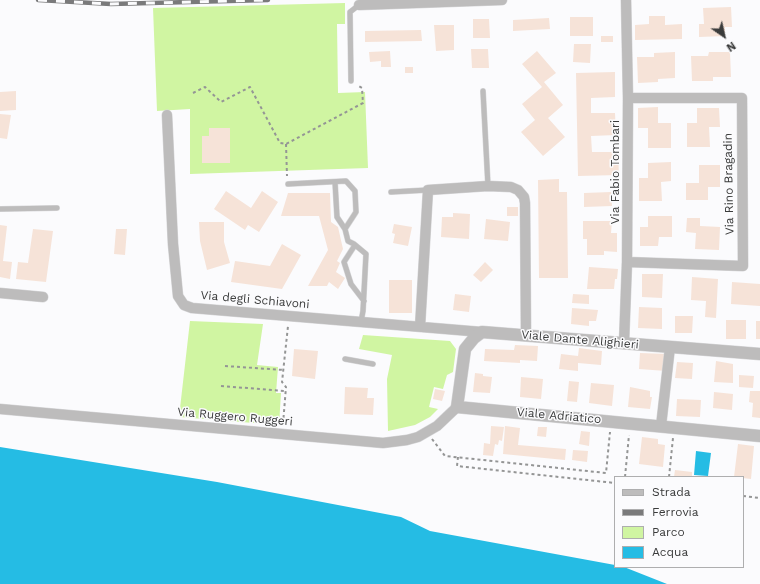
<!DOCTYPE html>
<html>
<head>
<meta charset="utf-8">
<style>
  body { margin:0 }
  #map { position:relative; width:760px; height:584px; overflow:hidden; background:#fbfbfd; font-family:"Work Sans",sans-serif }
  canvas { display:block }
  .legend { position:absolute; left:614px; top:476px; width:130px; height:92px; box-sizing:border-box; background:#fbfbfd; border:1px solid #aeaeaf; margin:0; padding:5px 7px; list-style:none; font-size:12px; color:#3a3b3b }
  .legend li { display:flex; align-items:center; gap:8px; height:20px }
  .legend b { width:20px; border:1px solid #aeaeaf }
  .north { position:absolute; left:704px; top:16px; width:40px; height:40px; -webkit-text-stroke:3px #fbfbfd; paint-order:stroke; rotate:146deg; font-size:11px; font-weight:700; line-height:16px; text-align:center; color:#3a3b3b }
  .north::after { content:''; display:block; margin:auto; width:14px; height:18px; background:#3a3b3b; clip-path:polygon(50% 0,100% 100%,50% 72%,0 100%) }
</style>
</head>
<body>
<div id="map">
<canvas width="760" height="584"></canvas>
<ul class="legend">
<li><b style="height:5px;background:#bdbcbc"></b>Strada</li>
<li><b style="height:5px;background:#7a7a7b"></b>Ferrovia</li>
<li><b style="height:11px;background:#d0f5a2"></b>Parco</li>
<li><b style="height:11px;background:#25bce4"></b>Acqua</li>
</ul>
<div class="north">N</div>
</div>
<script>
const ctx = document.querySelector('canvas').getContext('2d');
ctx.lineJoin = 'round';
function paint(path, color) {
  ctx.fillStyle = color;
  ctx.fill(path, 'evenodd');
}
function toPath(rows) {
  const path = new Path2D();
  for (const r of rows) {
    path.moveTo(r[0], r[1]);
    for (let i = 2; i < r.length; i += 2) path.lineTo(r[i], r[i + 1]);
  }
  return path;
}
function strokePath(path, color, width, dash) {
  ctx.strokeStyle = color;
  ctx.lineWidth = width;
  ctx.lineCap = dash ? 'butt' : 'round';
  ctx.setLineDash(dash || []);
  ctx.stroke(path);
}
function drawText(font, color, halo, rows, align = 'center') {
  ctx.font = font + ' "Work Sans",sans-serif';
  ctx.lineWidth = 3;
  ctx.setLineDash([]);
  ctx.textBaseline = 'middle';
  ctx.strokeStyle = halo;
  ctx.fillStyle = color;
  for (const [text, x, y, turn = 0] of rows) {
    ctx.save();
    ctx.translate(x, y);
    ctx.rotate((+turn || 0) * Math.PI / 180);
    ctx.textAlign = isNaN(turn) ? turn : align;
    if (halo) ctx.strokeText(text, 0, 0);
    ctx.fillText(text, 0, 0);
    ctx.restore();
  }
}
const green = toPath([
  [345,3,345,24,337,24,338,93,365,92,368,168,190,174,190,109,157,111,153,8],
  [190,321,263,324,257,365,278,367,276,393,281,393,279,425,179,417],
  [363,335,450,341,456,349,453,372,447,375,443,389,434,387,429,407,438,409,430,417,415,425,388,431,387,379,392,355,359,349]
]);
const water = toPath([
  [0,447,217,482,401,517,430,531,615,565,615,567,624,567,667,584,0,584],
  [696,451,711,453,708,476,694,475]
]);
const building = toPath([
  [731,7,732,27,725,27,725,36,699,37,699,24,704,24,703,8],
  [649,16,665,16,665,25,682,24,682,39,635,40,635,25,649,24],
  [570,17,593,17,593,36,570,36],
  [549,18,550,29,513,31,513,20],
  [473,19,489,19,490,38,473,38],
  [434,25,454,25,454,50,436,51],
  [421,30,422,41,365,42,365,31],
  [601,36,613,36,613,42,601,42],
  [574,44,591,44,590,63,573,62],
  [471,49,488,49,489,68,472,68],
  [390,51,391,67,381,67,381,61,370,62,369,52],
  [537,51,556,73,544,82,563,105,548,118,565,137,543,156,521,132,535,120,522,104,542,87,522,64],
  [675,52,675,78,658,79,658,82,638,83,637,57,654,57,654,53],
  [709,52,730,52,731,77,713,77,713,81,692,81,691,56,708,56],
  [405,67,413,67,413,73,405,73],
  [615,72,615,97,591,98,591,113,615,113,616,135,591,136,592,152,618,152,619,175,578,176,576,73],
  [16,91,16,110,0,111,0,92],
  [658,107,658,123,671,123,671,148,648,148,648,128,638,128,638,108],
  [697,108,719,108,720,127,709,127,710,147,687,147,687,123,697,123],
  [0,114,11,115,7,139,0,138],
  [209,128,230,128,230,163,202,163,202,136,209,136],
  [671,162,671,181,661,182,662,201,639,201,639,178,648,178,648,163],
  [699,165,720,165,720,187,708,187,708,200,686,200,686,183,699,183],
  [559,179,559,192,567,192,568,278,539,278,538,180],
  [226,191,251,208,262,191,278,202,259,232,248,225,245,230,214,209],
  [611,192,612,206,584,207,584,193],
  [288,193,330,193,331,222,338,227,343,249,337,261,340,263,336,272,345,278,338,289,329,282,327,286,308,286,328,250,319,216,281,216],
  [507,207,518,207,518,216,507,216],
  [453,213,470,214,469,239,441,237,442,217,453,217],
  [648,216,672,216,672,237,659,237,658,246,640,246,640,227,648,227],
  [687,218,700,218,700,226,720,227,719,250,695,249,696,233,686,232],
  [486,219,510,222,508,241,484,239],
  [583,221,612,221,611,233,617,233,617,252,604,251,604,255,587,255,587,239,583,239],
  [199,222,224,222,224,242,230,263,207,270,200,241],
  [394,224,412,227,408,246,393,243,395,234,392,233],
  [0,225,7,226,3,261,12,262,10,279,0,277],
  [33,229,53,231,46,282,16,279,18,262,28,263],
  [116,229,127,229,125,255,114,254],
  [282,244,301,255,282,289,231,282,235,261,270,266],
  [485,262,493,270,481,282,473,275],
  [589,267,618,269,617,279,615,279,614,289,587,289],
  [642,274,663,274,662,298,642,297],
  [692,277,718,279,716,318,705,317,706,301,691,300],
  [389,280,412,280,412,313,389,313],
  [732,282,760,284,760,306,731,304],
  [455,294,471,296,469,312,453,310],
  [573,294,589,295,589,304,572,303],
  [639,307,662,308,662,329,638,328],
  [572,308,598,310,596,321,589,321,589,326,571,324],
  [675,316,693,316,692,333,675,333],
  [726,320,746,320,746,339,726,339],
  [756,321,760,321,760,339,756,339],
  [515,345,538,346,537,361,520,360,520,363,484,361,485,349,514,350],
  [579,348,602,351,601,365,578,363,578,371,559,369,561,354,578,356],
  [294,349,318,351,315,379,292,376],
  [640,353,667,354,666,371,639,369],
  [716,361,733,364,733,383,714,382],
  [677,362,693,363,692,379,675,378],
  [475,373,483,374,483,376,492,377,490,393,473,392],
  [739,375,754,376,753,388,739,387],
  [521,377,543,379,541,399,520,397],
  [569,381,579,382,577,402,567,401],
  [591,383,614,385,612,406,589,403],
  [345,387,368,388,367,398,374,398,373,415,344,414],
  [630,387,650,391,650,397,652,397,650,409,628,407],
  [435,389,445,391,442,401,433,399],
  [750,391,760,391,760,418,752,417,753,403,749,402],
  [714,392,733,394,732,410,713,408],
  [677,399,701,400,700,417,676,416],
  [491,426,504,427,502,441,499,440,498,445,495,444,493,456,483,455,484,443,490,444],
  [505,426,520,428,518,445,566,449,565,460,503,454],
  [538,427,547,427,546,437,537,436],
  [581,431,590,432,589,446,579,444],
  [642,437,658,439,658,444,665,445,663,467,639,464],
  [738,444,754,446,751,479,734,477],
  [573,450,588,451,587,462,572,460],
  [675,470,692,472,692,477,674,477]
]);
const path = toPath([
  [193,93,205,87,221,102,250,87,280,143,286,144,363,103,362,88,357,85],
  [286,144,287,176],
  [225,366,284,370],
  [221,386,285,391],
  [283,424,286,387,282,382,288,326],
  [432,439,445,456,606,473,610,432],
  [458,457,457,466,615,483],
  [625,477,629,435],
  [669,477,673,438],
  [743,496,760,498]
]);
const service = toPath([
  [351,81,350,12,359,5],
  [483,91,488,186],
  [335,182,337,217,345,229],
  [288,184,346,181,355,191,356,212,345,229,348,241,354,244,366,254,363,311,361,322],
  [391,192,428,190],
  [0,209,57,208],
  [355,245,344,262,351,284,364,301],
  [345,359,373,364]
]);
const minor = toPath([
  [359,5,502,0],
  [167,115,173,244,178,296,184,305,192,308,482,332],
  [627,262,743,266,742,98,628,98],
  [0,293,43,297],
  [420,327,428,190,488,186,511,187,518,190,524,197,525,203,526,335],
  [624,343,627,262,628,98,626,0],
  [0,409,383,443,407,440,418,437,437,426,457,407],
  [661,426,670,347]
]);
const tertiary = toPath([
  [760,354,482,332,474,338,465,349,457,407,760,436]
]);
const rail = toPath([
  [38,0,111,4,268,0]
]);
const streetNames = [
  ["Via Fabio Tombari",615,172,-90],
  ["Via Rino Bragadin",729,184,-91],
  ["Via degli Schiavoni",255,300,5],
  ["Viale Dante Alighieri",580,340,5],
  ["Viale Adriatico",559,416,5],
  ["Via Ruggero Ruggeri",235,417,5]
];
paint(green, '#d0f5a2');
paint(water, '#25bce4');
paint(building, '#f6e3d8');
strokePath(service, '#d8d8da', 6);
strokePath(minor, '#d8d8da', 11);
strokePath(tertiary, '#d8d8da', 13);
strokePath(path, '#949595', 2, [3, 3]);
strokePath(service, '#bdbcbc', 5);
strokePath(minor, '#bdbcbc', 10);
strokePath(tertiary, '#bdbcbc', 12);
strokePath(rail, '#7a7a7b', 4.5);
strokePath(rail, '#fbfbfd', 3, [9]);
drawText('12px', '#3a3b3b', '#fbfbfd', streetNames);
</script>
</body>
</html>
